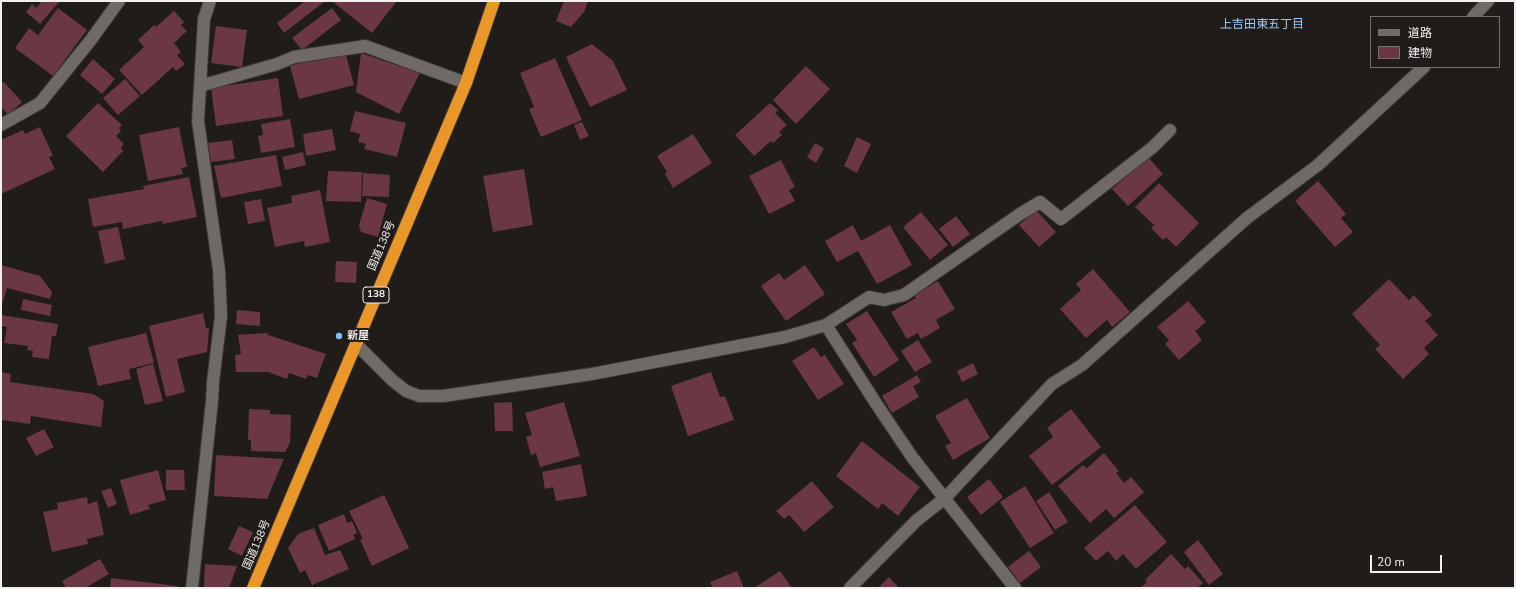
<!DOCTYPE html>
<html>
<head>
<meta charset="utf-8">
<style>
  body { margin:0 }
  #map { position:relative; width:1516px; height:589px; overflow:hidden; background:#201c1a; font-family:"Nunito Sans","Noto Sans JP",sans-serif }
  canvas { display:block }
  .frame { position:absolute; inset:0; border:2px solid #f2efee; pointer-events:none }
  .legend { position:absolute; left:1370px; top:16px; width:130px; height:52px; box-sizing:border-box; background:#201c1a; border:1px solid #74706f; margin:0; padding:5px 7px; list-style:none; font-size:12px; color:#f2efee }
  .legend li { display:flex; align-items:center; gap:8px; height:20px }
  .legend b { width:20px; border:1px solid #74706f }
  .scale { position:absolute; left:1370px; top:555px; width:72px; height:18px; box-sizing:border-box; border:2px solid #f2efee; border-top:0; padding-left:5px; font-size:12px; line-height:14px; white-space:nowrap; color:#f2efee; -webkit-text-stroke:3px #201c1a; paint-order:stroke }
</style>
</head>
<body>
<div id="map">
<canvas width="1516" height="589"></canvas>
<div class="frame"></div>
<ul class="legend">
<li><b style="height:5px;background:#6f6a68"></b>道路</li>
<li><b style="height:11px;background:#6a3742"></b>建物</li>
</ul>
<div class="scale">20 m</div>
</div>
<script>
const ctx = document.querySelector('canvas').getContext('2d');
ctx.lineJoin = 'round';
function paint(path, color) {
  ctx.fillStyle = color;
  ctx.fill(path, 'evenodd');
}
function toPath(rows) {
  const path = new Path2D();
  for (const r of rows) {
    path.moveTo(r[0], r[1]);
    for (let i = 2; i < r.length; i += 2) path.lineTo(r[i], r[i + 1]);
  }
  return path;
}
function strokePath(path, color, width, dash) {
  ctx.strokeStyle = color;
  ctx.lineWidth = width;
  ctx.lineCap = dash ? 'butt' : 'round';
  ctx.setLineDash(dash || []);
  ctx.stroke(path);
}
function drawText(font, color, halo, rows, align = 'center') {
  ctx.font = font + ' "Nunito Sans","Noto Sans JP",sans-serif';
  ctx.lineWidth = 4;
  ctx.setLineDash([]);
  ctx.textBaseline = 'middle';
  ctx.strokeStyle = halo;
  ctx.fillStyle = color;
  for (const [text, x, y, turn = 0] of rows) {
    ctx.save();
    ctx.translate(x, y);
    ctx.rotate((+turn || 0) * Math.PI / 180);
    ctx.textAlign = isNaN(turn) ? turn : align;
    if (halo) ctx.strokeText(text, 0, 0);
    ctx.fillText(text, 0, 0);
    ctx.restore();
  }
}
const building = toPath([
  [42,1,60,1,40,24,26,12,32,4,36,8],
  [305,1,323,1,324,2,284,33,277,23],
  [334,1,397,1,372,33,333,2],
  [564,1,588,1,584,12,571,27,556,21],
  [58,8,87,30,53,76,15,48,29,28,38,35],
  [332,8,341,20,302,50,292,38],
  [174,11,184,22,181,25,187,31,174,43,181,52,177,55,185,64,176,71,173,67,142,95,119,70,144,47,138,40,154,25,156,27],
  [216,26,247,30,242,67,211,63],
  [592,44,613,61,627,90,590,107,566,57],
  [345,51,354,85,299,99,290,66],
  [361,53,420,73,399,114,356,92],
  [555,58,582,120,541,137,529,109,534,107,520,73],
  [93,59,115,79,102,94,80,75],
  [806,66,830,89,796,124,773,100],
  [278,78,283,116,216,126,211,88],
  [125,79,140,96,118,115,103,98],
  [4,82,22,102,8,115,3,109,1,110,1,84],
  [98,103,122,125,119,128,121,131,116,136,124,144,121,148,123,151,103,172,66,136],
  [770,103,778,110,775,113,787,125,779,132,782,135,773,143,771,141,754,156,735,135],
  [355,111,406,123,397,157,364,149,366,144,358,142,360,134,350,131],
  [290,119,295,147,261,153,258,136,263,135,261,124],
  [582,122,589,136,580,140,574,125],
  [40,127,53,156,49,157,55,169,1,194,1,151,3,150,1,146,1,140,23,130,25,134],
  [179,127,187,167,181,168,183,174,148,181,139,135],
  [332,129,336,150,306,156,303,134],
  [693,134,712,163,673,188,665,174,667,172,657,156],
  [857,137,871,144,857,173,844,166],
  [232,140,235,159,211,162,208,143],
  [815,143,824,148,816,163,807,157],
  [303,152,306,165,285,170,282,157],
  [276,155,282,186,221,198,214,166],
  [1148,157,1163,174,1128,206,1112,189],
  [781,160,795,187,789,190,795,201,769,214,749,176],
  [524,169,533,225,493,232,483,176],
  [328,171,362,172,361,202,326,201],
  [363,173,390,175,389,197,362,196],
  [189,177,197,217,163,224,162,221,123,229,122,222,93,227,88,199,144,189,143,186],
  [1318,181,1346,214,1341,218,1353,232,1335,247,1295,201],
  [1159,183,1199,223,1176,247,1166,237,1163,240,1151,228,1154,225,1135,207],
  [320,190,330,242,305,247,304,241,275,247,267,208,292,203,291,196],
  [367,198,387,204,378,237,361,232,359,225],
  [261,199,265,221,248,224,244,202],
  [1036,210,1056,232,1039,247,1019,225],
  [921,212,948,245,930,260,903,227],
  [956,216,970,234,953,247,939,229],
  [853,225,861,241,890,225,912,265,877,284,858,251,837,262,825,241],
  [118,227,125,259,105,264,98,231],
  [336,261,357,262,356,283,335,282],
  [1,265,40,276,52,292,50,299,7,288,2,304,1,303],
  [805,265,825,294,786,321,761,286,779,273,784,280],
  [1093,269,1130,312,1112,327,1107,320,1086,338,1060,309,1081,290,1076,284],
  [1389,279,1409,300,1414,295,1432,315,1425,321,1438,335,1424,348,1429,354,1403,379,1375,349,1380,345,1352,314],
  [938,281,955,309,936,320,940,328,921,339,918,333,907,339,891,312,916,298,914,295],
  [23,299,52,305,50,316,21,310],
  [1188,301,1206,322,1195,331,1202,340,1179,360,1165,344,1169,340,1157,327],
  [237,310,260,312,260,326,236,324],
  [867,311,899,360,874,377,852,343,857,340,846,324],
  [203,313,206,328,209,328,207,352,177,359,185,392,166,397,149,326],
  [1,315,58,324,56,336,52,336,49,359,32,357,33,351,27,350,28,346,4,343,7,327,1,326],
  [146,333,154,363,129,369,131,379,98,386,88,347],
  [267,333,268,335,326,354,317,378,308,375,306,379,289,373,287,379,268,372,236,372,235,355,241,354,238,335],
  [918,340,932,362,915,372,901,351],
  [814,347,821,357,825,355,844,384,818,400,792,361],
  [973,363,978,374,962,382,957,371],
  [153,364,163,401,145,405,136,369],
  [1,372,11,374,10,382,93,394,104,401,101,427,31,416,30,424,1,420],
  [711,372,720,397,725,396,734,420,688,436,671,386],
  [917,375,921,382,913,386,919,397,892,413,882,396],
  [967,398,990,438,953,460,945,446,951,443,935,416],
  [512,402,513,431,495,431,494,403],
  [564,402,580,456,540,467,536,453,531,455,526,437,532,435,525,413],
  [249,409,270,410,270,414,291,415,290,443,285,452,251,451,251,440,248,440],
  [1071,409,1101,447,1052,485,1029,456,1053,437,1047,428],
  [44,429,54,447,36,456,26,438],
  [862,441,920,487,898,516,882,503,878,509,836,476],
  [1104,453,1119,471,1116,473,1124,483,1131,477,1144,492,1114,518,1106,509,1090,523,1058,486,1083,465,1087,468],
  [216,455,284,459,267,499,214,496],
  [581,464,587,496,556,501,553,487,545,489,542,472],
  [158,470,166,500,148,505,150,509,130,515,120,480],
  [166,470,184,470,185,490,166,490],
  [989,479,1003,497,981,515,967,497],
  [812,481,834,507,804,532,789,515,784,519,776,511],
  [1025,486,1054,533,1030,548,1000,502],
  [111,488,117,504,108,508,101,491],
  [1049,492,1068,522,1055,530,1036,501],
  [384,495,409,548,372,566,360,540,363,539,349,511],
  [87,497,88,504,97,501,104,535,87,539,88,544,52,552,43,512,58,509,57,503],
  [1135,505,1167,542,1136,569,1123,554,1116,561,1108,551,1096,561,1084,548],
  [344,514,347,523,352,521,357,533,353,535,355,539,329,551,318,525],
  [239,526,253,532,242,556,228,549],
  [314,528,325,555,340,550,349,569,312,585,305,570,300,573,288,548,298,534],
  [1198,540,1223,574,1209,585,1184,552],
  [1029,551,1041,567,1020,583,1008,567],
  [1171,554,1185,569,1188,566,1203,583,1197,588,1140,588,1147,582,1145,580],
  [100,559,109,574,85,588,66,588,62,581],
  [205,564,237,566,229,588,204,588],
  [737,571,744,588,713,588,710,582],
  [780,571,792,588,754,588],
  [889,577,899,588,878,588],
  [111,578,177,586,177,588,110,588]
]);
const street = toPath([
  [1473,17,1488,1],
  [200,86,277,64,294,57,365,46,466,83],
  [1,125,40,103,90,41,119,1],
  [826,325,877,405,912,457,1015,588],
  [356,344,392,380,406,391,419,396,443,396,592,374,785,337,826,325,869,297,884,300,904,295,1020,214,1040,202,1061,219,1153,147,1170,130],
  [192,588,212,401,213,382,221,316,219,270,198,121,204,19,210,1],
  [850,588,916,521,945,498,1052,384,1082,365,1247,218,1318,165,1424,67]
]);
const highway = toPath([
  [253,588,466,83,494,1]
]);
const markers = [
  [339,336,4,"#7cbef9"]
];
const shields = [
  [376,295,26]
];
const shieldNames = [
  ["138",376,295]
];
const streetNames = [
  ["国道138号",382,246,-67],
  ["国道138号",257,545,-67]
];
const poiNames = [
  ["新屋",347,336]
];
const neighbourhoodNames = [
  ["上吉田東五丁目",1262,25]
];
paint(building, '#6a3742');
strokePath(street, '#3d3939', 14);
strokePath(highway, '#3d3939', 14);
strokePath(street, '#6f6a68', 12);
strokePath(highway, '#ea972a', 12);
for (const [x, y, r, color] of markers) {
  const dot = new Path2D();
  dot.arc(x, y, r, 0, 2 * Math.PI);
  ctx.fillStyle = color;
  ctx.fill(dot);
  strokePath(dot, '#201c1a', 1.5);
}
for (const [x, y, w] of shields) {
  const box = new Path2D();
  box.roundRect(x - w / 2, y - 8, w, 16, 3);
  ctx.fillStyle = '#201c1a';
  ctx.fill(box);
  strokePath(box, '#f2efee', 1);
}
drawText('bold 10px', '#f2efee', null, shieldNames);
drawText('11px', '#f2efee', '#201c1a', streetNames);
drawText('bold 11px', '#f2efee', '#201c1a', poiNames, 'left');
drawText('12px', '#99c8f4', '#201c1a', neighbourhoodNames);
</script>
</body>
</html>
